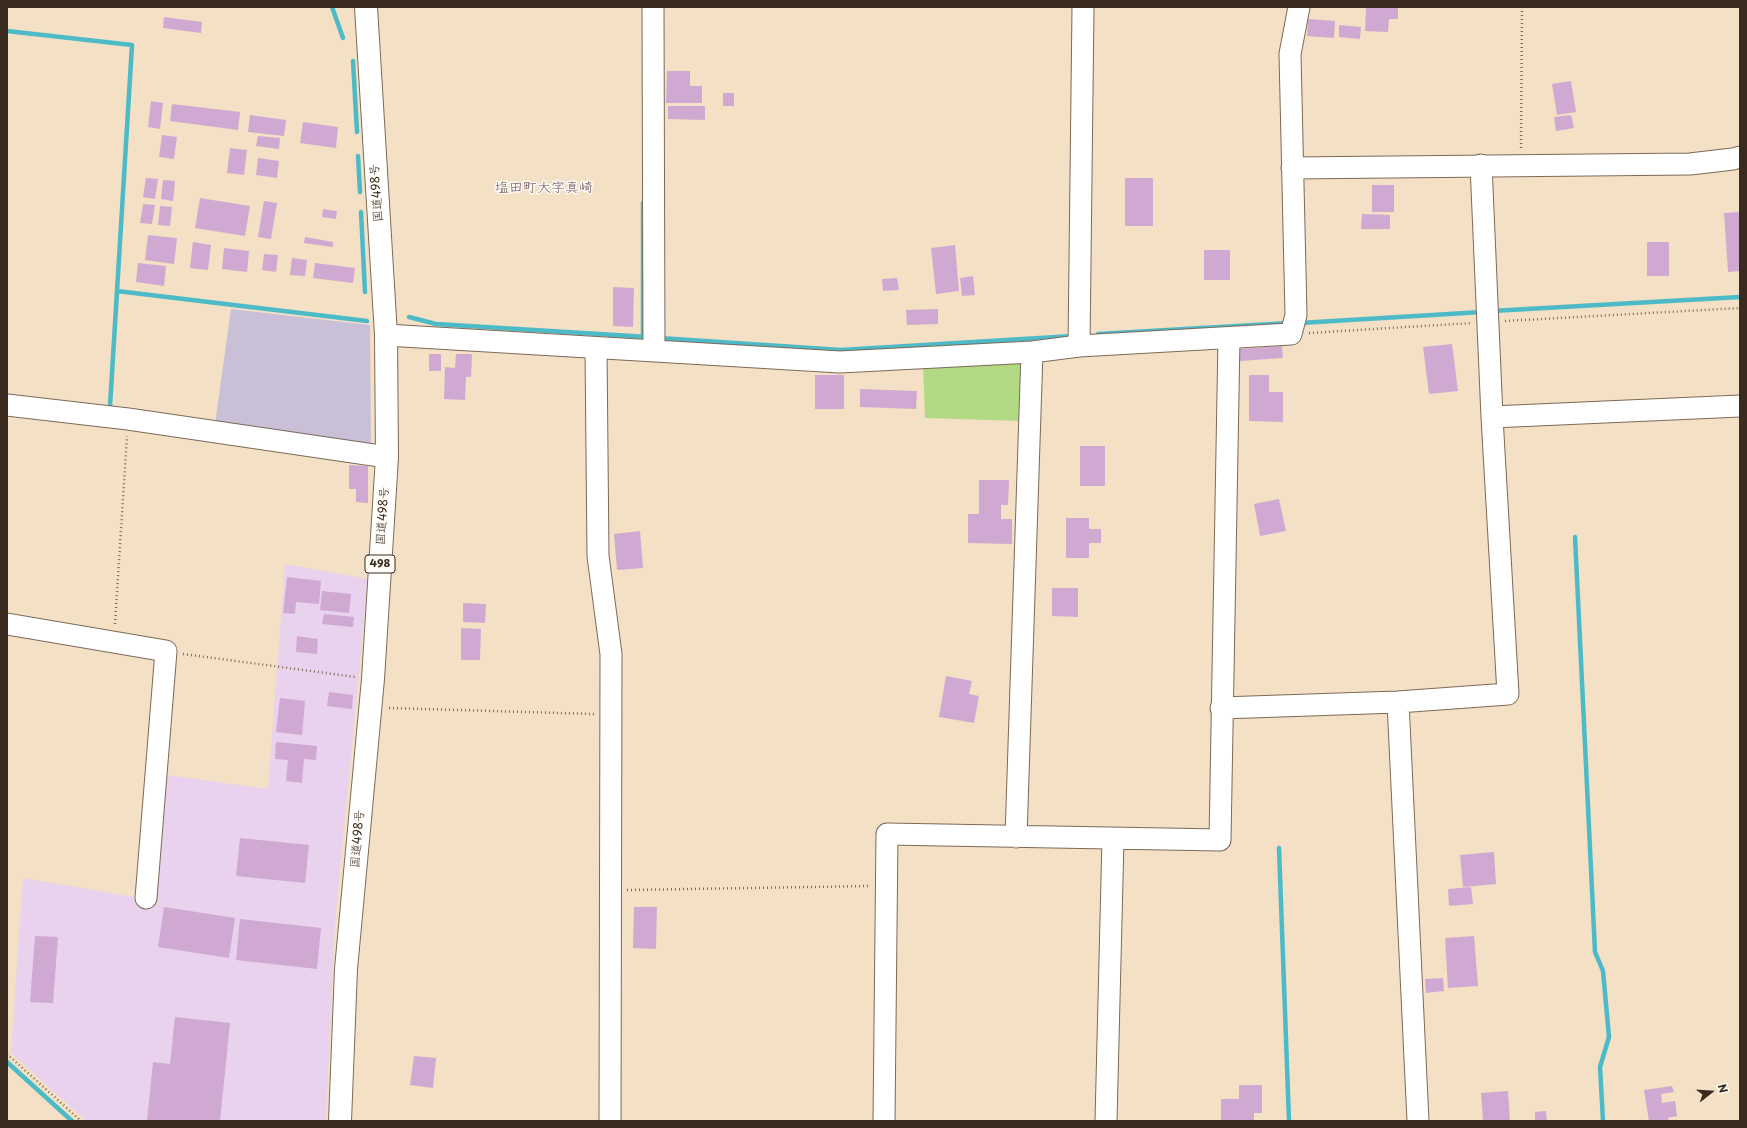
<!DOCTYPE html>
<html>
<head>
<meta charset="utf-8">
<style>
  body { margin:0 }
  #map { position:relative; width:1747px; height:1128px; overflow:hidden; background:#f4e0c4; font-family:"Playpen Sans",sans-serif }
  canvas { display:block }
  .frame { position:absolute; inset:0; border:8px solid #3b2a1e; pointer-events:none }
  .north { position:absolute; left:1691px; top:1072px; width:40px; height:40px; -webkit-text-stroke:3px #fdfcf7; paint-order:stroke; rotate:73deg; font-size:11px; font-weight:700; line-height:16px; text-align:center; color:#3b2a1e }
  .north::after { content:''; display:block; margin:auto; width:14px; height:18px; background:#3b2a1e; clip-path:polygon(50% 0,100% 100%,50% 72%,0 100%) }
</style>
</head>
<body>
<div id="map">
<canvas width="1747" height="1128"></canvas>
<div class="frame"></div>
<div class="north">N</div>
</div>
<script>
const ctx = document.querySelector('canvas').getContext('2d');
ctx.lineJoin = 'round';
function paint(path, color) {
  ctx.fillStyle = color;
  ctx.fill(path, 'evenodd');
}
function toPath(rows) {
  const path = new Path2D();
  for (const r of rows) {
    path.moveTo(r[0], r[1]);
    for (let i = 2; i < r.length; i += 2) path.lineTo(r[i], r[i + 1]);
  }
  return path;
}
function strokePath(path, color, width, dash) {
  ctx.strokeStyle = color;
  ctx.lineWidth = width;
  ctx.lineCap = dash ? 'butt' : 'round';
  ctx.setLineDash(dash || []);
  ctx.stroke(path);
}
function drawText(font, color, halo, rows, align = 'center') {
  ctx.font = font + ' "Playpen Sans","Klee One",sans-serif';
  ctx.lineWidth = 3;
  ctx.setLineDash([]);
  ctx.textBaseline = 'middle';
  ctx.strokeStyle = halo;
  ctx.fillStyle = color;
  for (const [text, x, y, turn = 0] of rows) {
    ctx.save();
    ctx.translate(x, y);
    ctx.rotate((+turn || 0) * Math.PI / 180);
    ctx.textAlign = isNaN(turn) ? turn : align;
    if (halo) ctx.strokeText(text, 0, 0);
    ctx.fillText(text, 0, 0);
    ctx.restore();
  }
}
const built = toPath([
  [285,564,368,579,335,923,326,1121,86,1121,11,1053,23,878,151,900,159,774,268,789]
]);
const industrial = toPath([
  [231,309,370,325,371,446,215,424]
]);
const green = toPath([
  [1024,361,1022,421,925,418,923,364]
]);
const stream = toPath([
  [332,7,343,38],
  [7,31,132,45,110,406],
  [353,61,357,132],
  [358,156,360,192],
  [361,212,365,292],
  [117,291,367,321],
  [1492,311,1740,297],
  [409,317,436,324,648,337],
  [1300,323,1482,312],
  [1098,334,1289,323],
  [643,337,643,203],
  [659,338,841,350,1073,336],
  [1575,537,1595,952,1603,971,1609,1037,1600,1067,1603,1121],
  [1279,848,1289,1121],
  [7,1062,72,1121]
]);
const building = toPath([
  [1366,7,1398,8,1398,19,1389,19,1388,32,1365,31],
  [164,17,202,22,201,33,163,28],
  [1308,19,1335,21,1334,38,1307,36],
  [1339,25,1361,27,1360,39,1339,37],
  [667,71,690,71,690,86,702,86,702,103,666,103],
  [1571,81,1576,112,1557,115,1552,84],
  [723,93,734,93,734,106,723,106],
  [151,101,163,103,160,129,148,127],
  [172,104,240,112,238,130,170,121],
  [668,106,705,106,705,120,668,119],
  [250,115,286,120,284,136,248,132],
  [1571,115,1574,128,1556,131,1554,117],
  [303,122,338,127,336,148,300,143],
  [162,135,177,137,174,159,159,157],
  [258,136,280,138,279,149,256,146],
  [230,148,247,150,244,175,227,173],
  [258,158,279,161,277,178,256,175],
  [146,178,158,179,155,199,143,197],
  [1125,178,1153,178,1153,226,1125,226],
  [163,180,175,181,173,201,161,199],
  [1372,185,1394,185,1394,212,1372,212],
  [200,198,250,206,245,236,195,228],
  [264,201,277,203,271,239,258,237],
  [143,204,155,205,152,224,140,223],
  [160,206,172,207,170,226,158,225],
  [323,209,337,211,336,219,322,217],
  [1740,212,1740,271,1728,272,1724,213],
  [1362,214,1390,215,1390,229,1361,229],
  [148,235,177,238,174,264,145,260],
  [305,237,333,242,333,247,304,243],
  [193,242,211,245,208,270,190,268],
  [1647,242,1669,242,1669,276,1647,276],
  [955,245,959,291,936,294,931,248],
  [224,248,249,251,247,272,222,269],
  [1204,250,1230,250,1230,280,1204,280],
  [264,254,278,255,276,272,262,270],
  [292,258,307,260,305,276,290,275],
  [138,263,166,266,164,286,136,282],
  [315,263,355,268,353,283,313,278],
  [973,276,975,295,962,296,960,278],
  [897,278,899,290,883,291,882,279],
  [613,287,634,288,633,327,613,326],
  [938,309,938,324,907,325,906,310],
  [1452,344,1458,391,1429,394,1423,347],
  [1282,346,1283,358,1240,361,1239,349],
  [429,354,441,354,441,371,429,371],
  [456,354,472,354,471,377,466,377,465,400,444,399,445,367,455,368],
  [815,375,844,375,844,409,815,409],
  [1249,375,1269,375,1269,392,1283,392,1283,422,1249,421],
  [860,389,917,391,916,409,860,407],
  [1080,446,1105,446,1105,486,1080,486],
  [349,465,368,466,368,503,356,502,356,489,349,489],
  [979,480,1009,480,1008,505,1001,505,1001,519,1012,519,1012,544,968,543,968,514,979,514],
  [1279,499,1286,531,1260,536,1254,504],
  [1066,518,1089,518,1089,529,1101,529,1101,543,1089,543,1089,558,1066,558],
  [640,531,643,568,617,570,614,534],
  [287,577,321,581,319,604,296,602,295,614,283,613],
  [1052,588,1078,588,1078,617,1052,616],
  [322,591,351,594,349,613,320,610],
  [463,603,486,604,485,623,463,622],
  [324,614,354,617,353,627,322,624],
  [461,628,481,629,480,660,461,660],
  [297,636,318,639,317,654,296,652],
  [946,676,972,681,969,694,979,696,974,723,939,717],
  [329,692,353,695,352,709,327,706],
  [280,698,305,701,302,735,276,732],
  [276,742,317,746,316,760,304,759,302,783,286,781,288,760,275,759],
  [240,838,309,845,305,883,236,876],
  [1494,852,1496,884,1463,887,1460,855],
  [1471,887,1473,904,1449,906,1448,889],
  [164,907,235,918,229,958,158,947],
  [634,907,657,907,656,949,633,948],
  [240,919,321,928,317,969,236,960],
  [35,936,58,937,53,1003,30,1002],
  [1474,936,1478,986,1448,988,1445,938],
  [1443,978,1444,991,1426,993,1425,979],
  [175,1017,230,1023,220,1121,147,1121,153,1062,170,1064],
  [414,1056,436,1058,433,1088,410,1085],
  [1239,1085,1262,1085,1262,1113,1254,1113,1254,1121,1221,1121,1221,1099,1239,1099],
  [1672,1086,1674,1092,1661,1094,1662,1103,1675,1101,1677,1116,1668,1118,1669,1121,1649,1121,1644,1090],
  [1508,1091,1510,1121,1483,1121,1481,1093],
  [1546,1111,1547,1121,1535,1121,1535,1112]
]);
const path = toPath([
  [1521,148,1522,7],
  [1505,321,1740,308],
  [1309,333,1472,323],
  [115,624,127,436],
  [183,654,356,677],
  [389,708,594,714],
  [627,890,870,886],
  [7,1054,81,1121]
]);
const minor = toPath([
  [653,7,654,351],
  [1292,168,1690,164,1733,159,1740,157],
  [386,335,840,362,1032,352,1079,346,1291,334,1296,315,1290,54,1299,7],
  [1079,346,1083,7],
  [596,348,598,556,611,654,610,1121],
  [7,405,128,419,387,457],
  [1492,417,1740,406],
  [7,624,166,651,146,898],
  [1398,702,1418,1121],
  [1221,708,1398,702,1508,694,1492,417,1481,165],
  [1016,837,1032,352],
  [884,1121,887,834,1220,840,1229,338],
  [1106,1121,1113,839]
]);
const highway = toPath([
  [340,1121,346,969,373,679,387,457,386,335,366,7]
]);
const shields = [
  [380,564,30]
];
const shieldNames = [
  ["498",380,564]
];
const streetNames = [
  ["国道498号",377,193,-94],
  ["国道498号",383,516,-86],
  ["国道498号",358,839,-85]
];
const quarterNames = [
  ["塩田町大字真崎",544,188]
];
paint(built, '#e9d2ed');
paint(industrial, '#c9bfd7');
paint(green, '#b2d983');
strokePath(stream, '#4dbac7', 4.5);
paint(building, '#d0a9d3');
strokePath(minor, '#7c6a58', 23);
strokePath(highway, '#7c6a58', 24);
strokePath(path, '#7c6a58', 2.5, [1, 3]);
strokePath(minor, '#fff', 21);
strokePath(highway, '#fff', 22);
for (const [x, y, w] of shields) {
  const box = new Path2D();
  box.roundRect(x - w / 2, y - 9, w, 18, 3);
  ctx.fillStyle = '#fdfcf7';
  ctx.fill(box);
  strokePath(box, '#3b2a1e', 1);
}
drawText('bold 11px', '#3b2a1e', null, shieldNames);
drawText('12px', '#3b2a1e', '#fdfcf7', streetNames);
drawText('14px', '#6f565d', '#fdfcf7', quarterNames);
</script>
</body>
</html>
